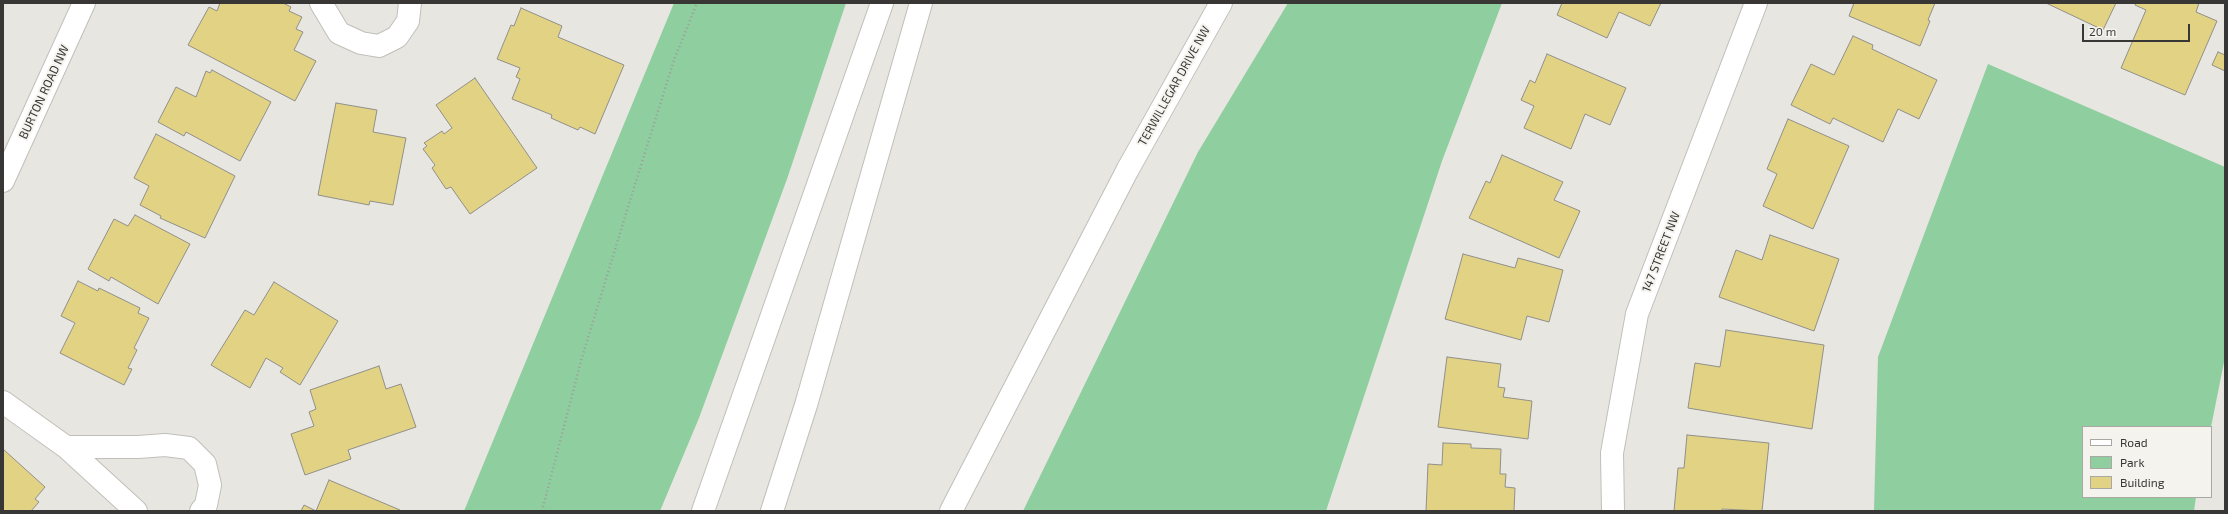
<!DOCTYPE html>
<html>
<head>
<meta charset="utf-8">
<style>
  body { margin:0 }
  #map { position:relative; width:2228px; height:514px; overflow:hidden; background:#e7e6e1; font-family:"Exo 2",sans-serif }
  canvas { display:block }
  .frame { position:absolute; inset:0; border:4px solid #383735; pointer-events:none }
  .legend { position:absolute; left:2082px; top:426px; width:130px; height:72px; box-sizing:border-box; background:#f4f3ee; border:1px solid #a9a8a4; margin:0; padding:5px 7px; list-style:none; font-size:12px; color:#383735 }
  .legend li { display:flex; align-items:center; gap:8px; height:20px }
  .legend b { width:20px; border:1px solid #a9a8a4 }
  .scale { position:absolute; left:2082px; top:24px; width:108px; height:18px; box-sizing:border-box; border:2px solid #383735; border-top:0; padding-left:5px; font-size:12px; line-height:14px; white-space:nowrap; color:#383735; -webkit-text-stroke:3px #f4f3ee; paint-order:stroke }
</style>
</head>
<body>
<div id="map">
<canvas width="2228" height="514"></canvas>
<div class="frame"></div>
<ul class="legend">
<li><b style="height:5px;background:#fff"></b>Road</li>
<li><b style="height:11px;background:#8ece9f"></b>Park</li>
<li><b style="height:11px;background:#e2d284"></b>Building</li>
</ul>
<div class="scale">20 m</div>
</div>
<script>
const ctx = document.querySelector('canvas').getContext('2d');
ctx.lineJoin = 'round';
function paint(path, color) {
  ctx.fillStyle = color;
  ctx.fill(path, 'evenodd');
}
function toPath(rows) {
  const path = new Path2D();
  for (const r of rows) {
    path.moveTo(r[0], r[1]);
    for (let i = 2; i < r.length; i += 2) path.lineTo(r[i], r[i + 1]);
  }
  return path;
}
function strokePath(path, color, width, dash) {
  ctx.strokeStyle = color;
  ctx.lineWidth = width;
  ctx.lineCap = dash ? 'butt' : 'round';
  ctx.setLineDash(dash || []);
  ctx.stroke(path);
}
function drawText(font, color, halo, rows, align = 'center') {
  ctx.font = font + ' "Exo 2",sans-serif';
  ctx.lineWidth = 4;
  ctx.setLineDash([]);
  ctx.textBaseline = 'middle';
  ctx.strokeStyle = halo;
  ctx.fillStyle = color;
  for (const [text, x, y, turn = 0] of rows) {
    ctx.save();
    ctx.translate(x, y);
    ctx.rotate((+turn || 0) * Math.PI / 180);
    ctx.textAlign = isNaN(turn) ? turn : align;
    if (halo) ctx.strokeText(text, 0, 0);
    ctx.fillText(text, 0, 0);
    ctx.restore();
  }
}
const green = toPath([
  [674,3,846,3,787,179,699,418,660,511,464,511],
  [1288,3,1502,3,1442,161,1326,511,1023,511,1198,152],
  [1988,64,2225,167,2225,357,2211,427,2083,427,2083,497,2196,497,2194,511,1874,511,1878,357]
]);
const building = toPath([
  [220,3,283,3,291,7,289,11,302,17,296,29,303,32,294,50,316,61,295,101,188,45,209,7,217,11,220,3],
  [1562,3,1661,3,1650,26,1619,12,1607,38,1557,15,1562,3],
  [1854,3,1935,3,1928,20,1930,21,1920,46,1849,16,1854,3],
  [2046,3,2116,3,2103,30,2046,3],
  [2136,3,2199,3,2196,12,2217,21,2185,95,2121,68,2146,10,2135,5,2136,3],
  [521,8,562,26,558,37,624,65,595,134,580,127,578,130,551,118,552,115,512,99,520,79,516,77,520,68,497,59,511,25,514,26,521,8],
  [1853,36,1873,45,1872,49,1937,80,1919,119,1898,109,1883,142,1833,118,1830,124,1791,105,1811,64,1834,75,1853,36],
  [2218,52,2225,55,2225,71,2212,65,2218,52],
  [1547,54,1626,88,1610,125,1585,114,1571,149,1524,128,1534,106,1521,100,1530,80,1535,83,1547,54],
  [212,70,271,102,240,161,186,132,184,136,158,122,176,87,196,97,206,71,210,73,212,70],
  [475,78,537,168,470,214,451,187,446,189,432,168,435,165,423,149,427,146,424,143,442,131,444,134,452,128,436,105,475,78],
  [336,103,377,110,373,132,406,138,393,205,370,201,369,205,318,195,336,103],
  [1788,119,1849,146,1813,229,1763,206,1777,174,1767,169,1788,119],
  [156,134,235,176,205,238,160,218,161,216,140,205,149,186,134,178,156,134],
  [1502,155,1563,182,1554,200,1580,211,1559,258,1469,218,1486,181,1490,183,1502,155],
  [135,215,190,244,158,304,111,277,109,281,88,269,114,219,128,226,135,215],
  [1770,235,1839,259,1814,331,1719,297,1736,250,1762,260,1770,235],
  [1463,254,1515,268,1518,258,1563,270,1549,322,1527,316,1521,340,1445,319,1463,254],
  [78,281,98,291,99,288,140,308,138,313,149,318,134,348,137,350,128,368,132,369,124,385,60,353,75,323,61,316,78,281],
  [274,282,338,321,300,385,280,372,283,368,266,358,250,388,211,365,245,310,254,315,274,282],
  [1726,330,1824,345,1812,429,1688,408,1695,363,1720,367,1726,330],
  [1447,357,1501,364,1498,387,1505,388,1503,397,1532,401,1528,439,1438,427,1447,357],
  [379,366,386,389,401,384,416,427,348,450,351,459,305,475,291,434,314,426,309,412,316,409,310,390,379,366],
  [1687,435,1769,443,1762,511,1722,509,1722,511,1674,511,1678,468,1684,468,1687,435],
  [1443,443,1471,444,1471,448,1501,449,1500,474,1506,474,1505,487,1515,488,1514,511,1426,511,1428,464,1442,465,1443,443],
  [3,449,45,487,35,499,39,502,31,511,3,511,3,449],
  [329,480,400,510,400,511,301,511,304,505,316,511,329,480]
]);
const path = toPath([
  [542,511,581,361,628,207,674,60,697,3]
]);
const minor = toPath([
  [321,3,339,33,361,43,379,46,397,37,408,21,410,3],
  [3,181,84,3],
  [3,402,66,447,136,511],
  [66,447,138,447,165,445,189,448,205,464,210,485,206,505,201,511],
  [1613,511,1612,453,1637,314,1756,3]
]);
const major = toPath([
  [1128,169,1221,3]
]);
const highway = toPath([
  [703,511,882,3],
  [772,511,806,405,921,3],
  [951,511,1128,169]
]);
const streetNames = [
  ["TERWILLEGAR DRIVE NW",1174,86,-61],
  ["BURTON ROAD NW",44,92,-65],
  ["147 STREET NW",1661,252,-69]
];
paint(green, '#8ece9f');
paint(building, '#e2d284');
strokePath(building, '#908f8a', 1);
strokePath(minor, '#c0bfba', 24);
strokePath(major, '#c0bfba', 24);
strokePath(highway, '#c0bfba', 24);
strokePath(path, '#9d9c98', 2.5, [1, 3]);
strokePath(minor, '#fff', 22);
strokePath(major, '#fff', 22);
strokePath(highway, '#fff', 22);
drawText('12px', '#383735', '#f4f3ee', streetNames);
</script>
</body>
</html>
